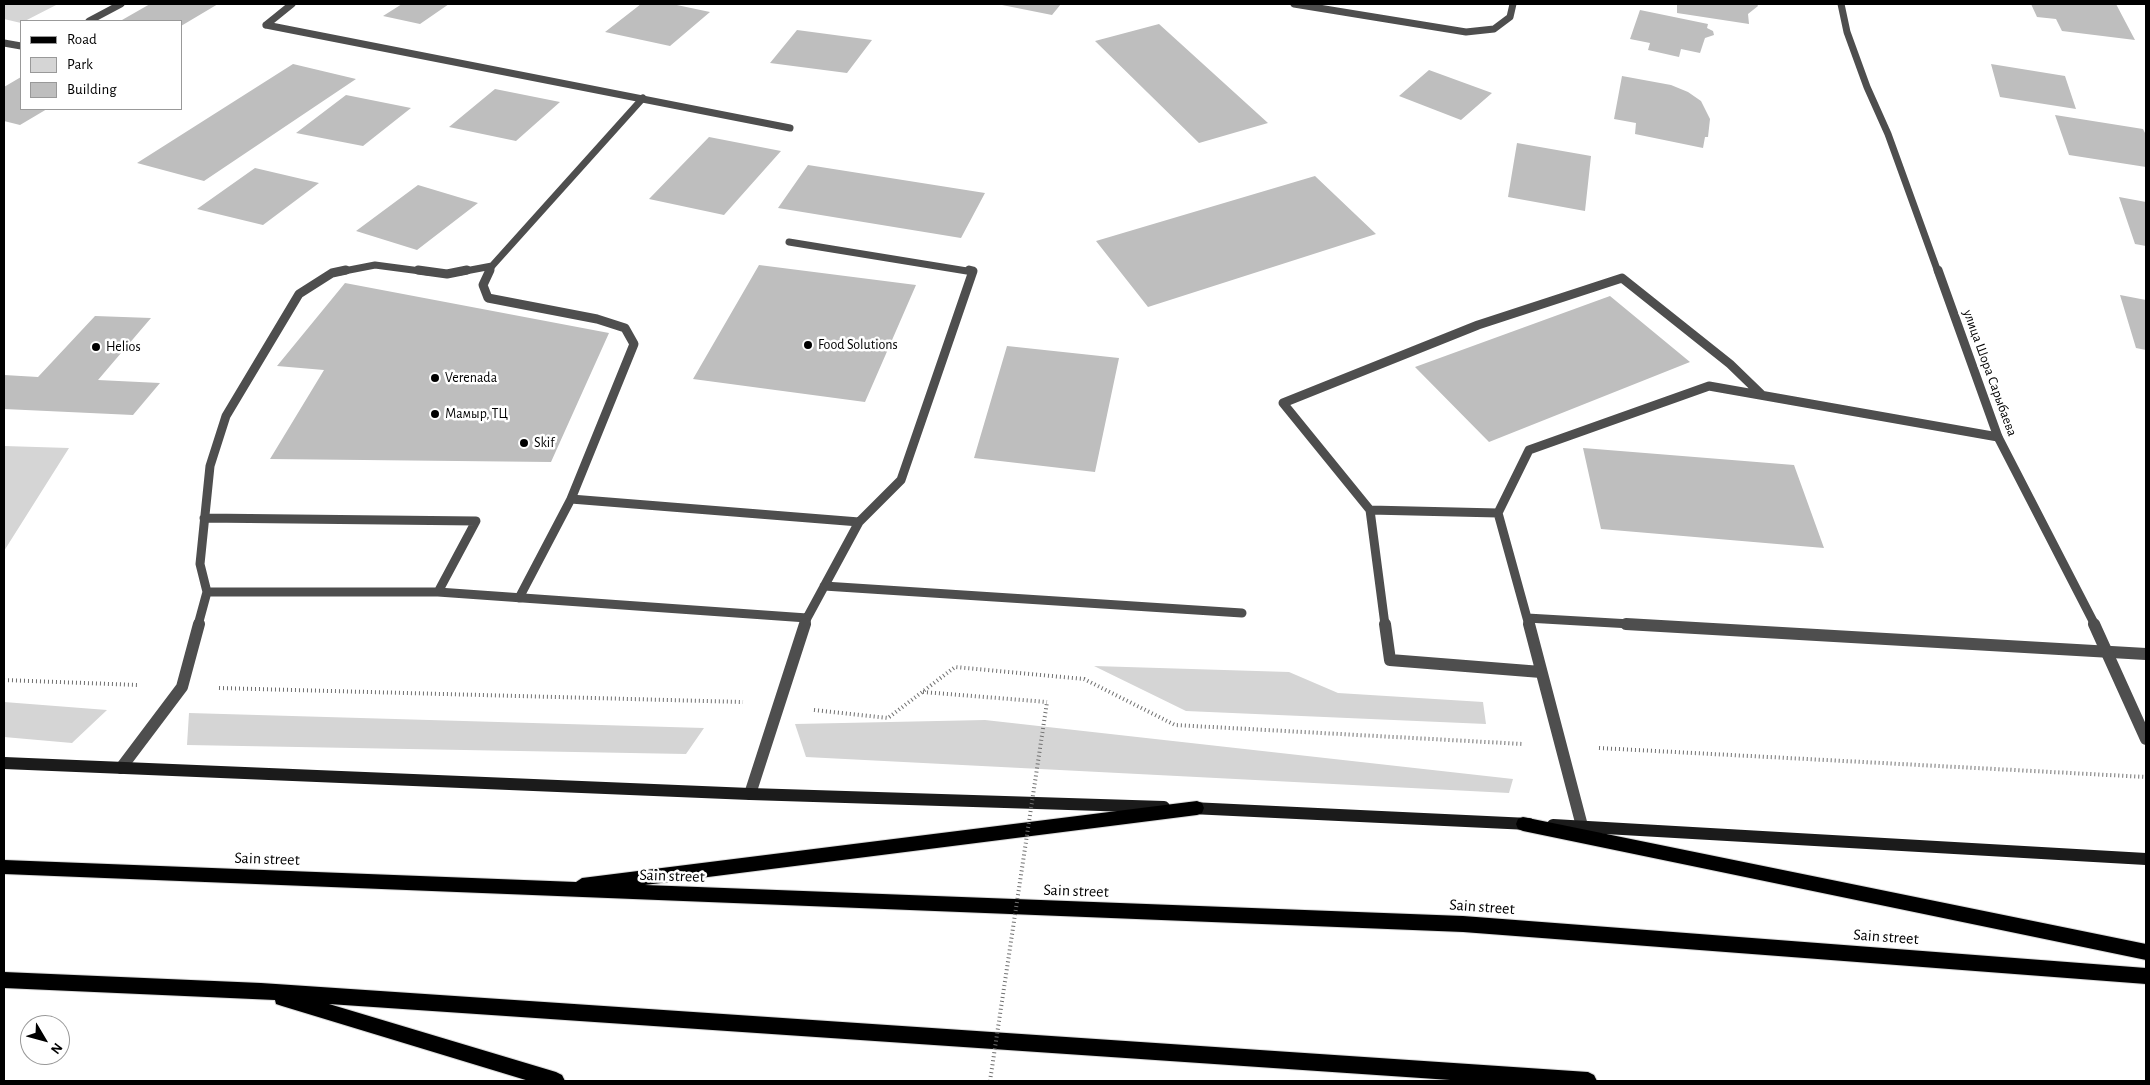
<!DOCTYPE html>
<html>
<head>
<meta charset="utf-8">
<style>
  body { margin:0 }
  #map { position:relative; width:2150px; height:1085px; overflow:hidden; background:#fff; font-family:"Alegreya Sans",sans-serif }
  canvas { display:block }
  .frame { position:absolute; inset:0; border:5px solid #000; pointer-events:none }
  .legend { position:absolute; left:20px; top:20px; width:162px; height:90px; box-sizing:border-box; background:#fff; border:1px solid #999; margin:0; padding:6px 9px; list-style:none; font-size:15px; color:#000 }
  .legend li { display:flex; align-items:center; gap:10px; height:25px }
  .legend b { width:25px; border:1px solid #999 }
  .north { position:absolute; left:20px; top:1015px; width:50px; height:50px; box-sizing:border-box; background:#fff; border:1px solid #999; border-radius:50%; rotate:127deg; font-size:14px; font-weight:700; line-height:20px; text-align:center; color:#000 }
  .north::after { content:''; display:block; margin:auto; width:18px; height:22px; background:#000; clip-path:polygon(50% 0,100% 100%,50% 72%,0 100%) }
</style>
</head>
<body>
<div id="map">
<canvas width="2150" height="1085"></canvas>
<div class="frame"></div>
<ul class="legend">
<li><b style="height:6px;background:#000"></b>Road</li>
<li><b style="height:14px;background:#d5d5d5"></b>Park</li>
<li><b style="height:14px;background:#bebebe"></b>Building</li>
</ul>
<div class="north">N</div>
</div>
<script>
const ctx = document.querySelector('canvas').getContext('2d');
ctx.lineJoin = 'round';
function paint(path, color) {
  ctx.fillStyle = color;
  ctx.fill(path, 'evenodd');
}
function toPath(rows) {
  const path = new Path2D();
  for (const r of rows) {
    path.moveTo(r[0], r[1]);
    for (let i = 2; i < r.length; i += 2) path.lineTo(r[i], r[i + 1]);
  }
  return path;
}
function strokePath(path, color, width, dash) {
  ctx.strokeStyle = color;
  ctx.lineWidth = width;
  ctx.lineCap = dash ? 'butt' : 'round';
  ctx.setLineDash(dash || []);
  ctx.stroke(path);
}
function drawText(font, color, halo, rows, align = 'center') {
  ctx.font = font + ' "Alegreya Sans",sans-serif';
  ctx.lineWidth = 5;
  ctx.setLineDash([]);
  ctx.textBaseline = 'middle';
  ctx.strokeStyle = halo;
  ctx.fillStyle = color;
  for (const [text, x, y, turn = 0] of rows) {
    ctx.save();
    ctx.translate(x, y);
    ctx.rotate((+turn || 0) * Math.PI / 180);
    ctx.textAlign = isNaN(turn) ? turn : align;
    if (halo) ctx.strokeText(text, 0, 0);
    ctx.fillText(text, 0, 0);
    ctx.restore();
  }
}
const green = toPath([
  [4,4,58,4,21,23,4,19],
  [4,446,69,448,4,551],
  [1094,666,1289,672,1338,693,1483,702,1486,724,1186,711],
  [4,702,107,710,72,743,4,737],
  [189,713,704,728,686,754,187,745],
  [985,720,1513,779,1509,793,806,757,795,724]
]);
const building = toPath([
  [150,4,218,4,181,26,181,21,122,20],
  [402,4,449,4,420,24,383,16],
  [641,4,672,4,710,12,670,46,605,32],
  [997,4,1061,4,1052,15],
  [1677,4,1757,4,1758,6,1748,14,1749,24,1677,13],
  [2031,4,2116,4,2135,40,2062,31,2056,19,2037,17],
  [1640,10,1708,24,1707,28,1713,31,1714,35,1705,38,1700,53,1681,49,1679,57,1648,50,1650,43,1630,39],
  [1159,24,1268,123,1199,143,1095,41],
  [797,30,872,40,847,73,770,63],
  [293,64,356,79,204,181,137,163],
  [1991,64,2065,76,2076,109,2000,97],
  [1429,70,1492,93,1461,120,1399,96],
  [1622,76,1671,85,1688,92,1701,101,1710,119,1708,137,1705,137,1703,148,1635,134,1636,123,1614,119],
  [21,77,21,109,47,109,20,125,4,121,4,87],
  [495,89,560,102,516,141,449,127],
  [346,95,411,108,363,146,296,133],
  [2055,115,2143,129,2146,135,2146,167,2069,155],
  [709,137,781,151,724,215,649,199],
  [1517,143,1591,156,1585,211,1508,197],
  [808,165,985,193,961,238,778,208],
  [255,168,319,183,263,225,197,209],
  [1315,176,1376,234,1148,307,1096,241],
  [418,185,478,203,417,250,356,231],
  [2119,197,2146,202,2146,246,2135,244],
  [759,265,916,285,865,402,693,379],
  [345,283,609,333,551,462,270,459,324,370,277,366],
  [2120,295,2146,300,2146,350,2136,348],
  [1610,296,1690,362,1489,442,1415,367],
  [95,316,151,318,98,380,160,383,133,415,4,409,4,375,38,377],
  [1007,346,1119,358,1095,472,974,458],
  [1583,448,1794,465,1824,548,1601,529]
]);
const path = toPath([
  [4,680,138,685],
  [219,688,743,702],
  [923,692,1047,702],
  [814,710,888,718,955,667,1084,679,1175,725,1523,744],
  [1599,748,2146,777]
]);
const serviceFar2 = toPath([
  [89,21,121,4],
  [4,43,21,46],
  [789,242,973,272],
  [339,272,375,265,428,272],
  [460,272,492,266],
  [489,272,492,266,643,98]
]);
const serviceFar1 = toPath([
  [418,270,447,274,467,270],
  [490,270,483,285,488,298,597,319,625,328,634,344,571,499],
  [1370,510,1283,403,1478,325,1622,278,1730,364,1762,395],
  [1498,513,1529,450,1709,386,1998,437],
  [859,522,901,480,973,271,969,270],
  [824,586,1242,613],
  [207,592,200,564,210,466,226,416,299,294,332,273,346,270],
  [438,592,807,618,805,625],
  [519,598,571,499,859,522,807,618],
  [198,625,207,592,438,592,476,521,204,518],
  [1385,625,1370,510,1498,513,1527,618],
  [1529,625,1527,618,1648,625]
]);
const service = toPath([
  [1385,624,1390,660,1541,672],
  [1529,624,1582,826],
  [1626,624,2146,654],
  [121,768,182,687,199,624],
  [750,794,805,624]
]);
const minorFar2 = toPath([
  [1294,4,1466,32,1494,29,1510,17,1513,4],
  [1841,4,1847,32,1867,87,1888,134,1938,272],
  [266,25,790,128],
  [266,25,292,4]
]);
const minorFar1 = toPath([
  [1938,270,1998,437,2095,625]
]);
const minor = toPath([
  [2094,624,2146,739]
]);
const secondary = toPath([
  [4,763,750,794,1164,807],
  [1191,808,1529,824],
  [1553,825,2146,859]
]);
const primary = toPath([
  [1197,801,1202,803,1204,808,1202,813,1197,815,645,885,1463,916,2146,968,2146,984,1463,932,4,874,4,860,576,882,582,878,1197,801],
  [1523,817,2146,944,2146,960,1523,831,1518,829,1516,824,1518,819,1523,817],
  [4,972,261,983,1588,1072,1594,1075,1597,1081,1465,1081,329,1004,556,1072,562,1075,565,1081,529,1081,282,1006,276,1004,275,1000,4,988,4,972]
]);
const pathBridge = toPath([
  [990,1081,1047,702]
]);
const markers = [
  [808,345,5,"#000"],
  [96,347,5,"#000"],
  [435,378,5,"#000"],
  [435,414,5,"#000"],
  [524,443,5,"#000"]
];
const poiNames = [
  ["Food Solutions",818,345],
  ["Helios",106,347],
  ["Verenada",445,378],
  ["Мамыр, ТЦ",445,414],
  ["Skif",534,443]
];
const streetNames = [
  ["улица Шора Сарыбаева",1990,373,70]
];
const nearStreetnames = [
  ["Sain street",267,859,2],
  ["Sain street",672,876,2],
  ["Sain street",1076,891,2],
  ["Sain street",1482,907,4],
  ["Sain street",1886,937,4]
];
paint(green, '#d5d5d5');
paint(building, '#bebebe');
strokePath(primary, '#dbdbdb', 2);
strokePath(path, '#707070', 4, [1, 3]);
strokePath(serviceFar2, '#4e4e4e', 7);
strokePath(serviceFar1, '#4e4e4e', 9);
strokePath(service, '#4e4e4e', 12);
strokePath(minorFar2, '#4e4e4e', 7);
strokePath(minorFar1, '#4e4e4e', 9);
strokePath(minor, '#4e4e4e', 12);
strokePath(secondary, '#1b1b1b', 12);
paint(primary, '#000');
strokePath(pathBridge, '#707070', 4, [1, 3]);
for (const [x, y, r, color] of markers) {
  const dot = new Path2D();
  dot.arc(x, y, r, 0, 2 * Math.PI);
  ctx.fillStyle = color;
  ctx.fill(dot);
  strokePath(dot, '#fff', 2);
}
drawText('14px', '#000', '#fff', poiNames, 'left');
drawText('14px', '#000', '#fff', streetNames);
drawText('16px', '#000', '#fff', nearStreetnames);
</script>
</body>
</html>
